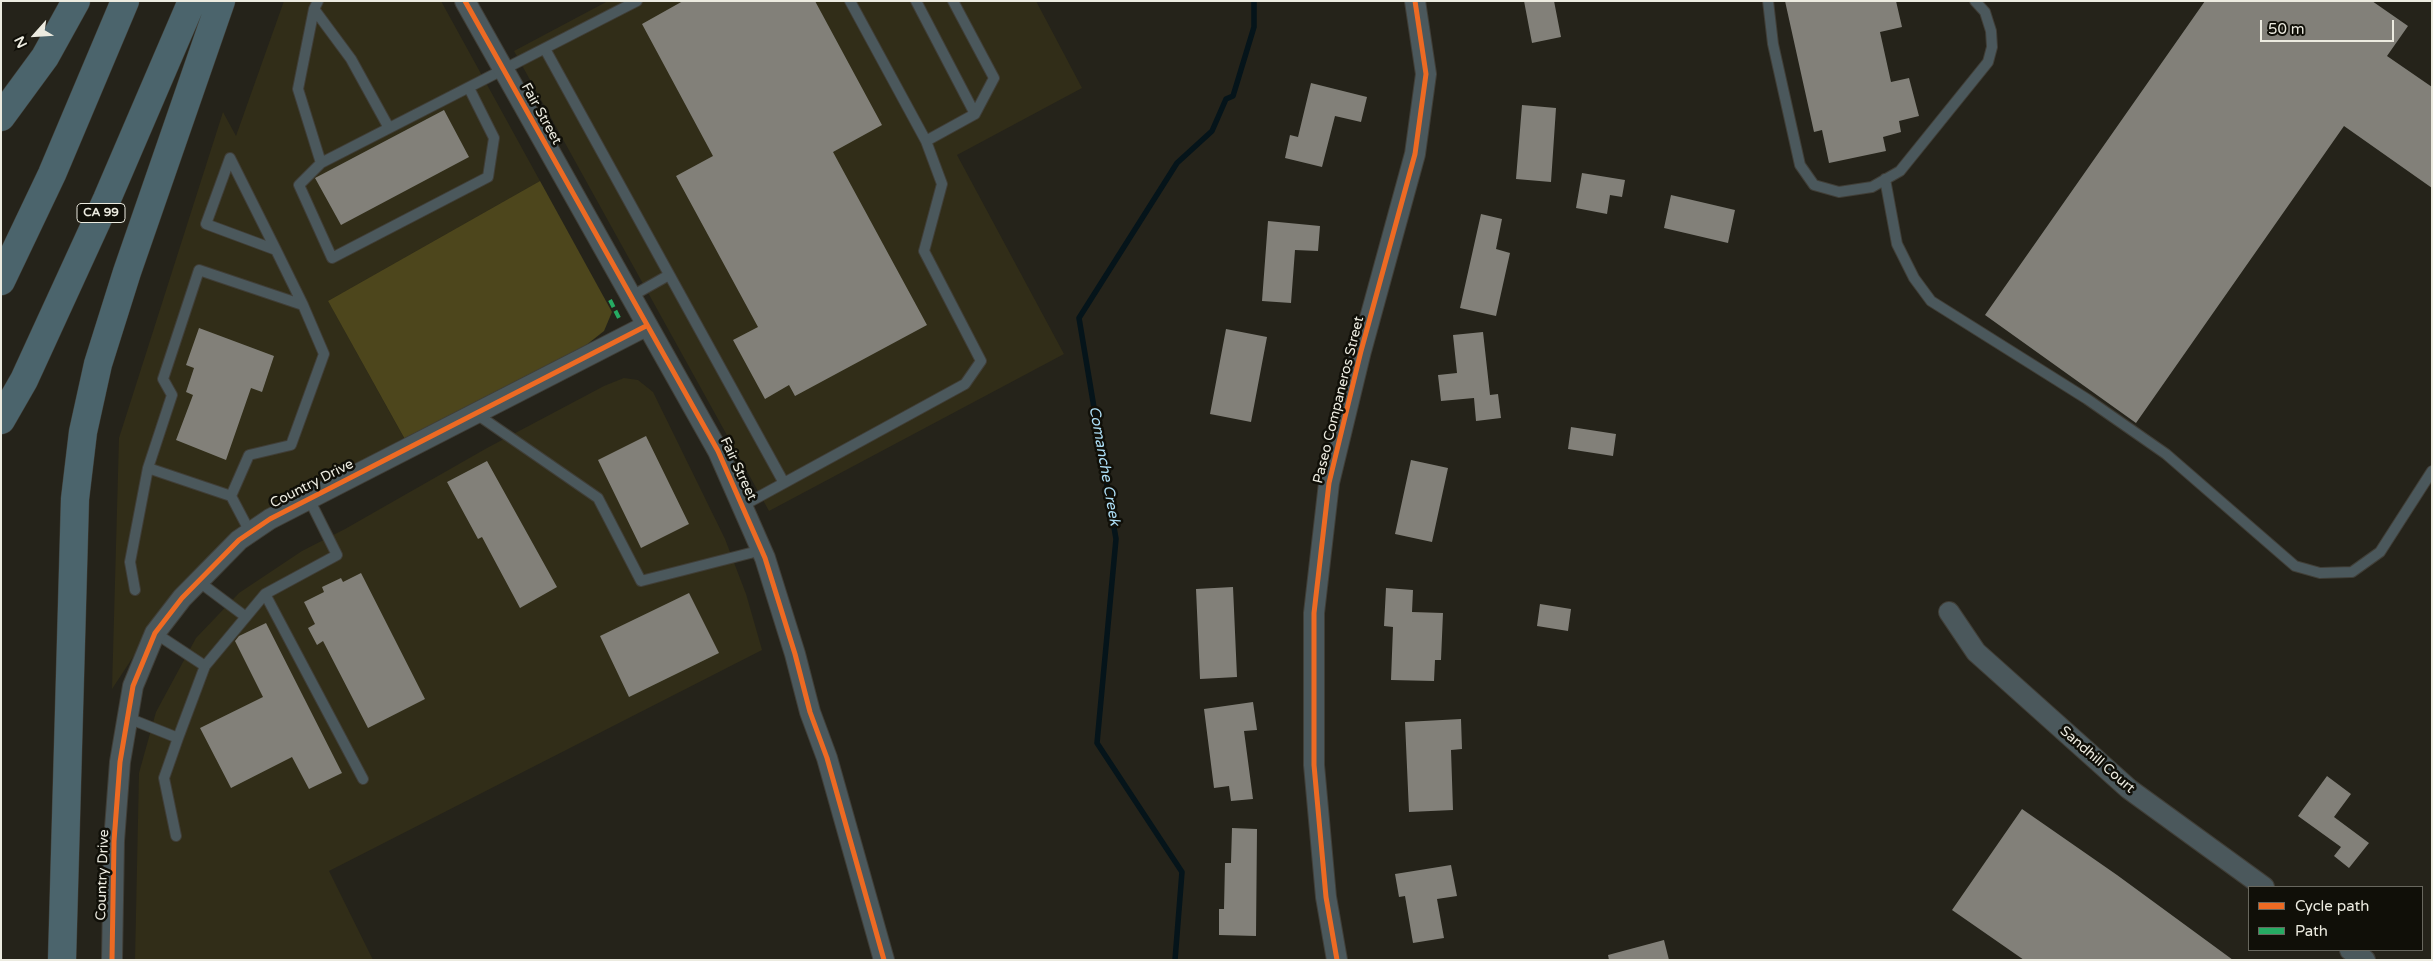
<!DOCTYPE html>
<html>
<head>
<meta charset="utf-8">
<style>
  body { margin:0 }
  #map { position:relative; width:2433px; height:961px; overflow:hidden; background:#25231a; font-family:"Varela Round",sans-serif }
  canvas { display:block }
  .frame { position:absolute; inset:0; border:2px solid #ecebe0; pointer-events:none }
  .legend { position:absolute; left:2248px; top:886px; width:175px; height:65px; box-sizing:border-box; background:#100f08; border:1px solid #68675e; margin:0; padding:6px 9px; list-style:none; font-size:15px; color:#ecebe0 }
  .legend li { display:flex; align-items:center; gap:10px; height:25px }
  .legend b { width:25px; border:1px solid #68675e }
  .north { position:absolute; left:10px; top:10px; width:50px; height:50px; -webkit-text-stroke:4px #100f08; paint-order:stroke; rotate:244deg; font-size:14px; font-weight:700; line-height:20px; text-align:center; color:#ecebe0 }
  .north::after { content:''; display:block; margin:auto; width:18px; height:22px; background:#ecebe0; clip-path:polygon(50% 0,100% 100%,50% 72%,0 100%) }
  .scale { position:absolute; left:2260px; top:20px; width:134px; height:22px; box-sizing:border-box; border:2px solid #ecebe0; border-top:0; padding-left:6px; font-size:15px; line-height:18px; white-space:nowrap; color:#ecebe0; -webkit-text-stroke:4px #100f08; paint-order:stroke }
</style>
</head>
<body>
<div id="map">
<canvas width="2433" height="961"></canvas>
<div class="frame"></div>
<ul class="legend">
<li><b style="height:6px;background:#ed6a23"></b>Cycle path</li>
<li><b style="height:6px;background:#26ab63"></b>Path</li>
</ul>
<div class="north">N</div>
<div class="scale">50 m</div>
</div>
<script>
const ctx = document.querySelector('canvas').getContext('2d');
ctx.lineJoin = 'round';
function paint(path, color) {
  ctx.fillStyle = color;
  ctx.fill(path, 'evenodd');
}
function toPath(rows) {
  const path = new Path2D();
  for (const r of rows) {
    path.moveTo(r[0], r[1]);
    for (let i = 2; i < r.length; i += 2) path.lineTo(r[i], r[i + 1]);
  }
  return path;
}
function strokePath(path, color, width, dash) {
  ctx.strokeStyle = color;
  ctx.lineWidth = width;
  ctx.lineCap = dash ? 'butt' : 'round';
  ctx.setLineDash(dash || []);
  ctx.stroke(path);
}
function drawText(font, color, halo, rows, align = 'center') {
  ctx.font = font + ' "Varela Round",sans-serif';
  ctx.lineWidth = 5;
  ctx.setLineDash([]);
  ctx.textBaseline = 'middle';
  ctx.strokeStyle = halo;
  ctx.fillStyle = color;
  for (const [text, x, y, turn = 0] of rows) {
    ctx.save();
    ctx.translate(x, y);
    ctx.rotate((+turn || 0) * Math.PI / 180);
    ctx.textAlign = isNaN(turn) ? turn : align;
    if (halo) ctx.strokeText(text, 0, 0);
    ctx.fillText(text, 0, 0);
    ctx.restore();
  }
}
const built = toPath([
  [284,1,441,1,540,181,328,301,404,438,262,513,168,604,112,689,119,438,223,112,236,136],
  [608,1,1036,1,1082,88,957,155,1064,354,769,511,514,51],
  [624,378,638,380,653,392,725,539,746,594,762,650,329,871,373,960,135,960,139,773,156,712,196,638,239,593,302,551,345,529,487,448,604,386]
]);
const green = toPath([
  [540,181,612,312,604,331,585,346,407,443,328,301]
]);
const stream = toPath([
  [1175,960,1182,872,1097,743,1116,539,1079,318,1177,163,1212,131,1226,99,1233,96,1254,27,1254,1]
]);
const building = toPath([
  [683,1,815,1,882,125,833,152,927,325,795,396,789,385,765,399,733,340,758,327,676,176,713,156,642,24],
  [1524,1,1554,1,1561,37,1532,43],
  [1785,1,1896,1,1902,27,1880,32,1891,82,1909,78,1919,116,1899,121,1901,132,1883,137,1886,151,1829,163,1822,130,1814,132],
  [2205,1,2372,1,2408,26,2387,56,2432,87,2432,188,2344,126,2136,423,1985,315],
  [1311,83,1367,97,1361,122,1335,116,1322,167,1285,158,1290,135,1298,137],
  [1522,105,1556,108,1551,182,1516,179],
  [444,110,469,157,341,225,315,178],
  [1582,173,1625,180,1622,197,1610,195,1607,214,1576,208],
  [1671,195,1735,210,1728,243,1664,228],
  [1481,214,1502,219,1496,249,1510,253,1496,316,1460,308],
  [1268,221,1320,226,1318,251,1295,250,1291,303,1262,301],
  [199,328,274,356,262,392,251,388,226,460,176,440,193,395,186,392,194,368,186,365],
  [1226,329,1267,337,1251,422,1210,414],
  [1483,332,1490,395,1498,394,1501,418,1476,421,1474,398,1441,401,1438,375,1457,373,1453,335],
  [1571,427,1616,434,1613,456,1568,449],
  [646,436,689,524,641,548,598,460],
  [1411,460,1448,468,1432,542,1395,534],
  [487,461,557,587,520,608,482,537,478,539,447,482],
  [361,573,425,699,368,728,323,641,317,645,308,628,315,624,304,602,324,592,322,587,341,578,343,582],
  [1233,587,1237,677,1200,679,1196,589],
  [1386,588,1413,590,1412,612,1443,613,1441,660,1435,660,1434,681,1391,680,1393,627,1384,626],
  [689,593,719,653,629,697,600,636],
  [1540,604,1571,609,1568,631,1537,626],
  [266,623,342,773,309,789,292,757,231,788,200,728,263,697,235,641,239,636],
  [1253,702,1257,730,1244,731,1253,799,1231,801,1229,786,1214,788,1204,709],
  [1461,719,1462,749,1451,750,1453,810,1409,812,1405,722],
  [2327,776,2351,794,2334,817,2369,843,2349,868,2334,856,2341,847,2298,816],
  [2022,809,2117,875,2233,960,2024,960,1952,910],
  [1232,828,1257,829,1256,936,1219,935,1219,909,1224,909,1225,863,1231,863],
  [1451,865,1457,896,1437,899,1444,938,1413,943,1405,896,1399,897,1395,874],
  [1664,940,1669,960,1609,960,1608,955]
]);
const service = toPath([
  [318,1,314,9,298,89,321,163,637,1],
  [850,1,926,141],
  [953,1,994,78,975,114],
  [1768,1,1773,44,1800,165,1814,185,1839,192,1872,187,1900,171,1988,62,1992,47,1991,31,1985,12,1975,1],
  [314,9,351,59,389,128],
  [545,49,784,483],
  [321,163,299,185,332,258,488,177,494,138,469,88],
  [1885,179,1897,244,1914,278,1931,301,2087,399,2166,454,2295,566,2320,573,2352,572,2380,552,2432,471],
  [276,250,206,224,230,158,276,250,303,305],
  [630,297,669,275],
  [475,413,598,498,641,581,762,550],
  [231,496,249,455,291,445,324,354,303,305,199,270,163,379,172,395,148,468,231,496,250,532],
  [309,499,337,555,265,594,363,779],
  [742,506,965,384,981,361,924,251,942,184,926,141,975,114,916,1],
  [198,581,246,617],
  [135,590,130,562,148,468],
  [155,633,205,666],
  [128,718,178,738],
  [176,836,164,778,178,738,205,666,265,594]
]);
const minor = toPath([
  [465,1,718,451,765,558,795,654,810,712,827,758,884,960],
  [1949,612,1976,652,2129,789,2264,887],
  [2350,950,2365,960],
  [112,960,114,841,120,762,133,686,155,633,182,598,239,540,270,519,646,326],
  [1337,960,1326,897,1314,765,1314,613,1329,483,1361,351,1415,154,1426,74,1415,1]
]);
const motorway = toPath([
  [1,117,45,57,76,1],
  [1,281,52,174,125,1],
  [1,420,24,380,107,199,192,1],
  [62,960,75,499,83,432,98,364,127,272,221,1]
]);
const quiet = toPath([
  [610,300,619,318]
]);
const cycleway = toPath([
  [465,1,718,451,765,558,795,654,810,712,827,758,884,960],
  [112,960,114,841,120,762,133,686,155,633,182,598,239,540,270,519,646,326],
  [1337,960,1326,897,1314,765,1314,613,1329,483,1361,351,1415,154,1426,74,1415,1]
]);
const shields = [
  [101,213,48]
];
const shieldNames = [
  ["CA 99",101,213]
];
const streetNames = [
  ["Fair Street",541,114,61],
  ["Paseo Companeros Street",1339,400,-76],
  ["Fair Street",738,469,65],
  ["Country Drive",312,484,-27],
  ["Sandhill Court",2097,760,41],
  ["Country Drive",103,875,-88]
];
const waterNames = [
  ["Comanche Creek",1104,466,80]
];
paint(built, '#312d18');
paint(green, '#4d461c');
strokePath(stream, '#05141a', 5.5);
paint(building, '#828079');
strokePath(service, '#403e37', 12);
strokePath(minor, '#403e37', 22);
strokePath(motorway, '#403e37', 29);
strokePath(service, '#4b585c', 10);
strokePath(minor, '#4b585c', 20);
strokePath(motorway, '#4b646c', 28);
strokePath(quiet, '#26ab63', 4, [8, 4]);
strokePath(cycleway, '#ed6a23', 5);
for (const [x, y, w] of shields) {
  const box = new Path2D();
  box.roundRect(x - w / 2, y - 9.5, w, 19, 4);
  ctx.fillStyle = '#100f08';
  ctx.fill(box);
  strokePath(box, '#ecebe0', 1);
}
drawText('bold 12px', '#ecebe0', null, shieldNames);
drawText('14px', '#ecebe0', '#100f08', streetNames);
drawText('italic 15px', '#aedff7', '#100f08', waterNames);
</script>
</body>
</html>
